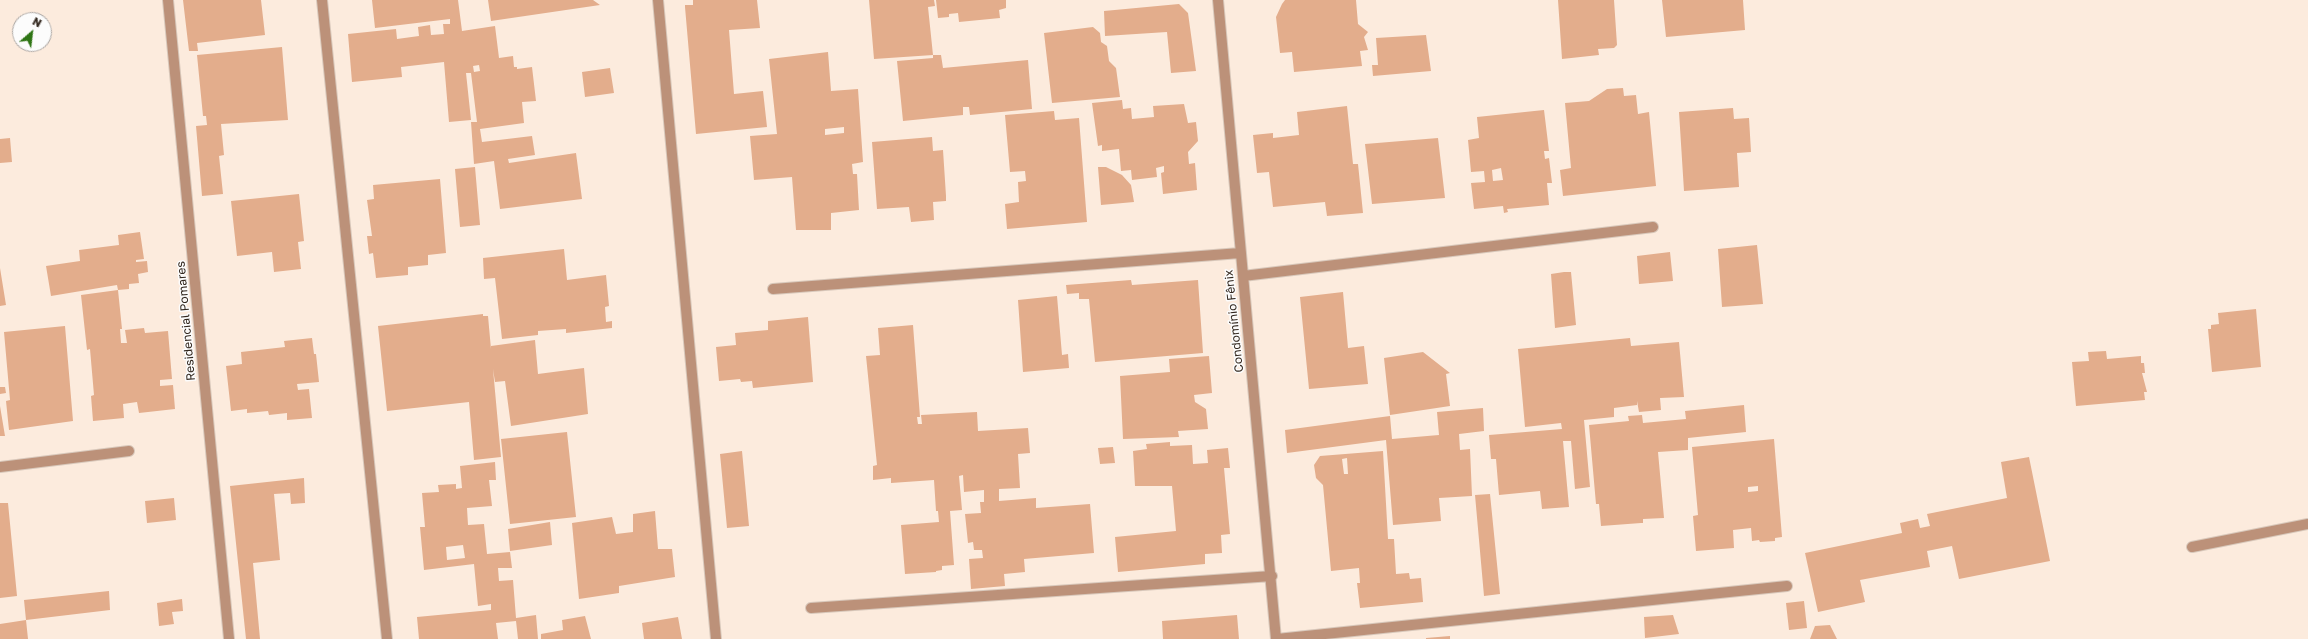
<!DOCTYPE html>
<html>
<head>
<meta charset="utf-8">
<style>
  body { margin:0 }
  #map { position:relative; width:2308px; height:639px; overflow:hidden; background:#fcebdd; font-family:"Golos Text",sans-serif }
  canvas { display:block }
  .north { position:absolute; left:12px; top:12px; width:40px; height:40px; box-sizing:border-box; background:#fcfcfc; border:1px solid #aca7a4; border-radius:50%; rotate:28deg; font-size:11px; font-weight:700; line-height:16px; text-align:center; color:#33281f }
  .north::after { content:''; display:block; margin:auto; width:14px; height:18px; background:#2f7515; clip-path:polygon(50% 0,100% 100%,50% 72%,0 100%) }
</style>
</head>
<body>
<div id="map">
<canvas width="2308" height="639"></canvas>
<div class="north">N</div>
</div>
<script>
const ctx = document.querySelector('canvas').getContext('2d');
ctx.lineJoin = 'round';
function paint(path, color) {
  ctx.fillStyle = color;
  ctx.fill(path, 'evenodd');
}
function toPath(rows) {
  const path = new Path2D();
  for (const r of rows) {
    path.moveTo(r[0], r[1]);
    for (let i = 2; i < r.length; i += 2) path.lineTo(r[i], r[i + 1]);
  }
  return path;
}
function strokePath(path, color, width, dash) {
  ctx.strokeStyle = color;
  ctx.lineWidth = width;
  ctx.lineCap = dash ? 'butt' : 'round';
  ctx.setLineDash(dash || []);
  ctx.stroke(path);
}
function drawText(font, color, halo, rows, align = 'center') {
  ctx.font = font + ' "Golos Text",sans-serif';
  ctx.lineWidth = 3;
  ctx.setLineDash([]);
  ctx.textBaseline = 'middle';
  ctx.strokeStyle = halo;
  ctx.fillStyle = color;
  for (const [text, x, y, turn = 0] of rows) {
    ctx.save();
    ctx.translate(x, y);
    ctx.rotate((+turn || 0) * Math.PI / 180);
    ctx.textAlign = isNaN(turn) ? turn : align;
    if (halo) ctx.strokeText(text, 0, 0);
    ctx.fillText(text, 0, 0);
    ctx.restore();
  }
}
const building = toPath([
  [183,0,261,0,265,35,197,43,198,51,189,51],
  [372,0,458,0,462,31,495,26,499,58,513,56,514,67,517,67,517,69,532,67,536,101,522,102,524,123,480,129,482,142,532,136,535,155,508,159,509,163,576,153,582,199,500,209,494,161,474,164,471,122,477,122,471,73,466,73,471,120,449,122,444,62,401,67,402,77,352,82,348,34,396,29,397,39,419,36,418,27,430,25,431,35,444,34,443,24,450,24,450,19,375,28],
  [479,65,480,71,474,72,473,66],
  [488,0,593,0,600,5,491,21],
  [693,0,757,0,760,28,729,30,734,94,763,91,767,127,696,134,685,7,685,5,693,5],
  [869,0,934,0,935,6,928,7,933,55,941,55,943,68,1028,60,1032,109,970,115,969,107,963,107,963,115,903,121,897,61,933,58,933,55,874,59],
  [936,0,1006,0,1006,8,999,10,1000,18,959,22,958,13,949,14,949,17,938,18],
  [1356,0,1358,24,1368,32,1364,37,1368,50,1360,51,1362,66,1294,72,1292,52,1280,53,1276,17,1282,4,1285,0],
  [1558,0,1614,0,1617,45,1614,48,1598,49,1599,55,1562,59],
  [1662,0,1743,0,1745,30,1666,37],
  [1179,4,1188,13,1196,71,1171,73,1167,32,1105,36,1104,11],
  [1093,27,1100,33,1101,42,1107,46,1109,61,1116,68,1120,97,1052,103,1044,33],
  [1426,35,1431,71,1373,76,1372,65,1378,65,1376,38],
  [282,47,288,120,221,124,224,155,219,156,223,194,202,196,196,126,207,125,206,116,203,116,197,55],
  [828,52,831,91,858,89,863,162,852,164,853,174,857,174,859,210,831,213,831,230,796,230,792,177,754,180,750,136,777,134,769,59],
  [844,127,844,133,825,135,825,129],
  [610,68,614,93,585,97,582,72],
  [1623,88,1624,96,1636,95,1638,114,1649,112,1656,186,1563,196,1560,170,1571,168,1565,103,1589,101,1607,89],
  [1122,100,1123,109,1131,108,1132,119,1154,117,1153,106,1184,104,1188,123,1196,122,1198,141,1188,152,1189,164,1195,163,1197,190,1163,194,1161,173,1164,172,1164,166,1156,168,1157,177,1132,180,1131,170,1121,171,1119,149,1102,151,1102,145,1098,146,1092,103],
  [1347,106,1353,164,1358,164,1363,213,1327,216,1325,202,1273,207,1269,172,1257,173,1253,135,1273,133,1273,138,1299,135,1297,112],
  [1733,108,1734,119,1749,118,1751,152,1737,153,1739,187,1684,191,1679,112],
  [1544,110,1549,151,1544,151,1545,159,1549,158,1552,183,1547,183,1549,205,1507,209,1508,212,1504,213,1503,206,1474,209,1471,183,1485,182,1484,171,1471,172,1468,140,1479,138,1477,117],
  [1501,168,1503,180,1493,181,1492,170],
  [1054,111,1055,120,1079,118,1087,222,1007,229,1005,204,1019,202,1018,182,1026,181,1025,171,1010,172,1005,115],
  [932,137,933,151,943,150,946,196,946,201,933,202,934,220,911,222,909,207,877,209,872,142],
  [10,138,12,162,0,163,0,139],
  [1438,138,1445,198,1372,204,1365,144],
  [475,167,480,225,460,227,455,169],
  [1098,167,1106,167,1122,175,1131,185,1134,202,1101,205],
  [440,179,446,253,428,255,428,265,408,267,408,275,376,278,373,253,369,254,367,236,372,236,367,200,374,199,373,185],
  [299,194,304,241,298,242,301,269,274,272,272,252,237,256,231,201],
  [140,232,144,259,136,260,136,262,147,261,148,272,138,274,139,283,129,284,129,289,118,290,122,329,120,329,121,343,127,343,125,330,144,328,145,333,168,331,172,379,160,380,160,386,173,385,175,409,139,413,137,402,123,404,124,418,93,421,91,396,94,395,90,349,87,350,81,295,118,290,117,285,51,296,46,266,80,261,79,250,119,245,118,235],
  [1757,245,1763,304,1722,307,1718,249],
  [564,249,567,280,606,275,609,306,605,307,606,322,612,321,612,328,566,333,566,329,538,331,538,335,502,339,495,278,484,279,483,258],
  [1670,252,1673,281,1639,284,1637,256],
  [0,268,6,305,0,306],
  [1564,272,1571,272,1576,325,1555,328,1551,274],
  [1131,280,1132,285,1198,280,1203,353,1095,362,1089,299,1079,299,1079,293,1067,294,1066,285],
  [1343,292,1348,348,1364,346,1368,384,1309,389,1300,297],
  [1057,296,1062,355,1068,354,1069,368,1023,372,1018,300],
  [2256,309,2261,367,2212,372,2208,329,2211,329,2211,325,2219,324,2218,313],
  [483,314,483,316,488,316,491,349,491,346,535,340,538,374,584,368,588,414,511,426,505,381,495,382,493,369,501,457,474,460,469,402,387,411,378,326],
  [808,317,813,382,753,388,752,381,741,382,740,379,719,381,716,347,736,345,735,333,768,330,768,321],
  [913,325,920,417,917,417,918,424,922,424,921,415,977,412,978,431,1028,428,1030,453,1018,454,1020,488,999,489,999,501,1036,498,1036,508,1090,504,1094,553,1024,559,1025,572,1004,574,1005,586,971,589,969,559,983,558,982,550,974,550,973,542,968,543,965,514,981,513,980,502,984,502,984,490,964,492,963,475,959,476,962,510,950,511,954,565,942,566,942,570,936,571,936,572,905,574,901,525,939,522,938,511,936,511,934,480,891,483,891,478,873,480,873,466,877,465,866,356,880,355,878,328],
  [65,326,73,421,9,430,6,401,10,400,4,332],
  [312,338,314,354,316,354,319,382,297,384,298,390,309,389,312,418,287,420,287,413,269,415,268,411,247,413,247,409,231,411,226,366,242,364,241,352,285,347,284,341],
  [1630,338,1631,346,1679,342,1684,397,1660,398,1661,410,1639,412,1637,401,1637,405,1614,408,1614,417,1584,420,1590,487,1575,489,1571,441,1563,441,1569,507,1542,509,1540,491,1499,495,1496,459,1491,459,1489,435,1562,429,1561,423,1525,427,1518,349],
  [2106,351,2107,359,2141,356,2141,363,2144,363,2145,373,2142,373,2147,392,2144,392,2145,400,2076,406,2072,362,2089,361,2088,352],
  [1423,352,1450,373,1446,374,1450,406,1390,415,1384,358],
  [1209,356,1212,393,1194,395,1195,402,1206,409,1208,429,1178,431,1179,437,1123,439,1120,376,1170,372,1169,359],
  [0,387,5,387,6,393,0,394],
  [1744,405,1746,432,1688,438,1688,450,1658,452,1664,518,1643,519,1643,523,1641,523,1601,526,1599,504,1596,504,1589,425,1629,421,1628,416,1642,415,1643,423,1686,419,1685,411],
  [0,406,5,436,0,436],
  [1483,408,1484,431,1459,434,1460,450,1470,449,1472,496,1439,498,1441,521,1393,525,1386,440,1287,453,1285,430,1390,416,1392,439,1439,435,1437,412],
  [567,432,576,517,510,524,501,439],
  [1774,439,1782,537,1775,538,1775,541,1760,542,1759,540,1752,541,1751,528,1733,530,1734,548,1696,551,1693,516,1698,515,1692,447],
  [1758,486,1758,491,1748,492,1748,487],
  [1170,442,1170,446,1192,445,1193,464,1208,463,1207,450,1228,448,1230,468,1224,468,1230,534,1221,535,1222,553,1205,554,1205,564,1118,572,1115,537,1176,531,1172,486,1135,486,1133,451,1147,449,1146,444],
  [1113,447,1115,463,1100,464,1098,448],
  [742,451,749,526,727,528,720,454],
  [1383,451,1388,539,1394,539,1396,574,1409,573,1410,579,1421,578,1423,602,1360,608,1357,583,1360,583,1359,568,1331,571,1323,485,1316,478,1314,465,1320,456],
  [1347,458,1348,474,1344,474,1342,459],
  [2029,457,2050,561,1959,579,1952,546,1927,551,1930,567,1860,580,1865,602,1818,612,1805,553,1902,533,1900,523,1918,519,1920,528,1930,526,1927,514,2007,498,2001,462],
  [495,462,496,480,489,480,492,506,467,508,468,525,484,524,487,554,510,552,512,568,498,568,499,581,513,580,516,618,536,615,538,639,518,639,516,621,496,623,498,639,419,639,417,617,491,610,491,604,478,606,474,564,424,570,420,527,425,527,422,493,439,492,438,485,456,484,456,489,462,488,460,466],
  [463,545,465,558,447,560,446,547],
  [304,478,305,503,291,504,290,493,274,494,280,560,253,563,260,639,246,639,230,486],
  [1490,494,1500,594,1484,596,1475,495],
  [174,498,176,520,147,523,145,501],
  [0,503,8,503,17,596,0,598],
  [655,511,658,549,672,549,675,577,619,586,619,593,579,599,572,523,612,517,616,534,633,532,633,514],
  [550,522,552,545,510,551,508,529],
  [109,591,110,610,26,620,24,600],
  [182,599,183,611,172,612,174,624,159,626,157,603],
  [1804,601,1807,628,1789,630,1786,603],
  [1237,615,1239,639,1163,639,1162,621],
  [1673,615,1679,634,1645,638,1644,617],
  [585,616,591,639,541,639,541,634,563,630,562,620],
  [678,617,682,639,644,639,642,623],
  [26,620,28,639,0,639,0,624],
  [1830,625,1837,639,1810,639,1815,626],
  [1450,636,1450,639,1426,639,1426,638]
]);
const minor = toPath([
  [168,0,229,639],
  [322,0,387,639],
  [658,0,716,639],
  [1218,0,1276,639],
  [1243,276,1653,227],
  [773,289,1240,253],
  [0,467,129,451],
  [2192,547,2308,524],
  [811,608,1272,576],
  [1277,639,1787,586]
]);
const streetNames = [
  ["Residencial Pomares",186,321,-95],
  ["Condomínio Fênix",1234,321,-96]
];
paint(building, '#e3ad8c');
strokePath(minor, '#d8c8bb', 12);
strokePath(minor, '#bc9179', 10);
drawText('12px', '#33281f', '#fcfcfc', streetNames);
</script>
</body>
</html>
